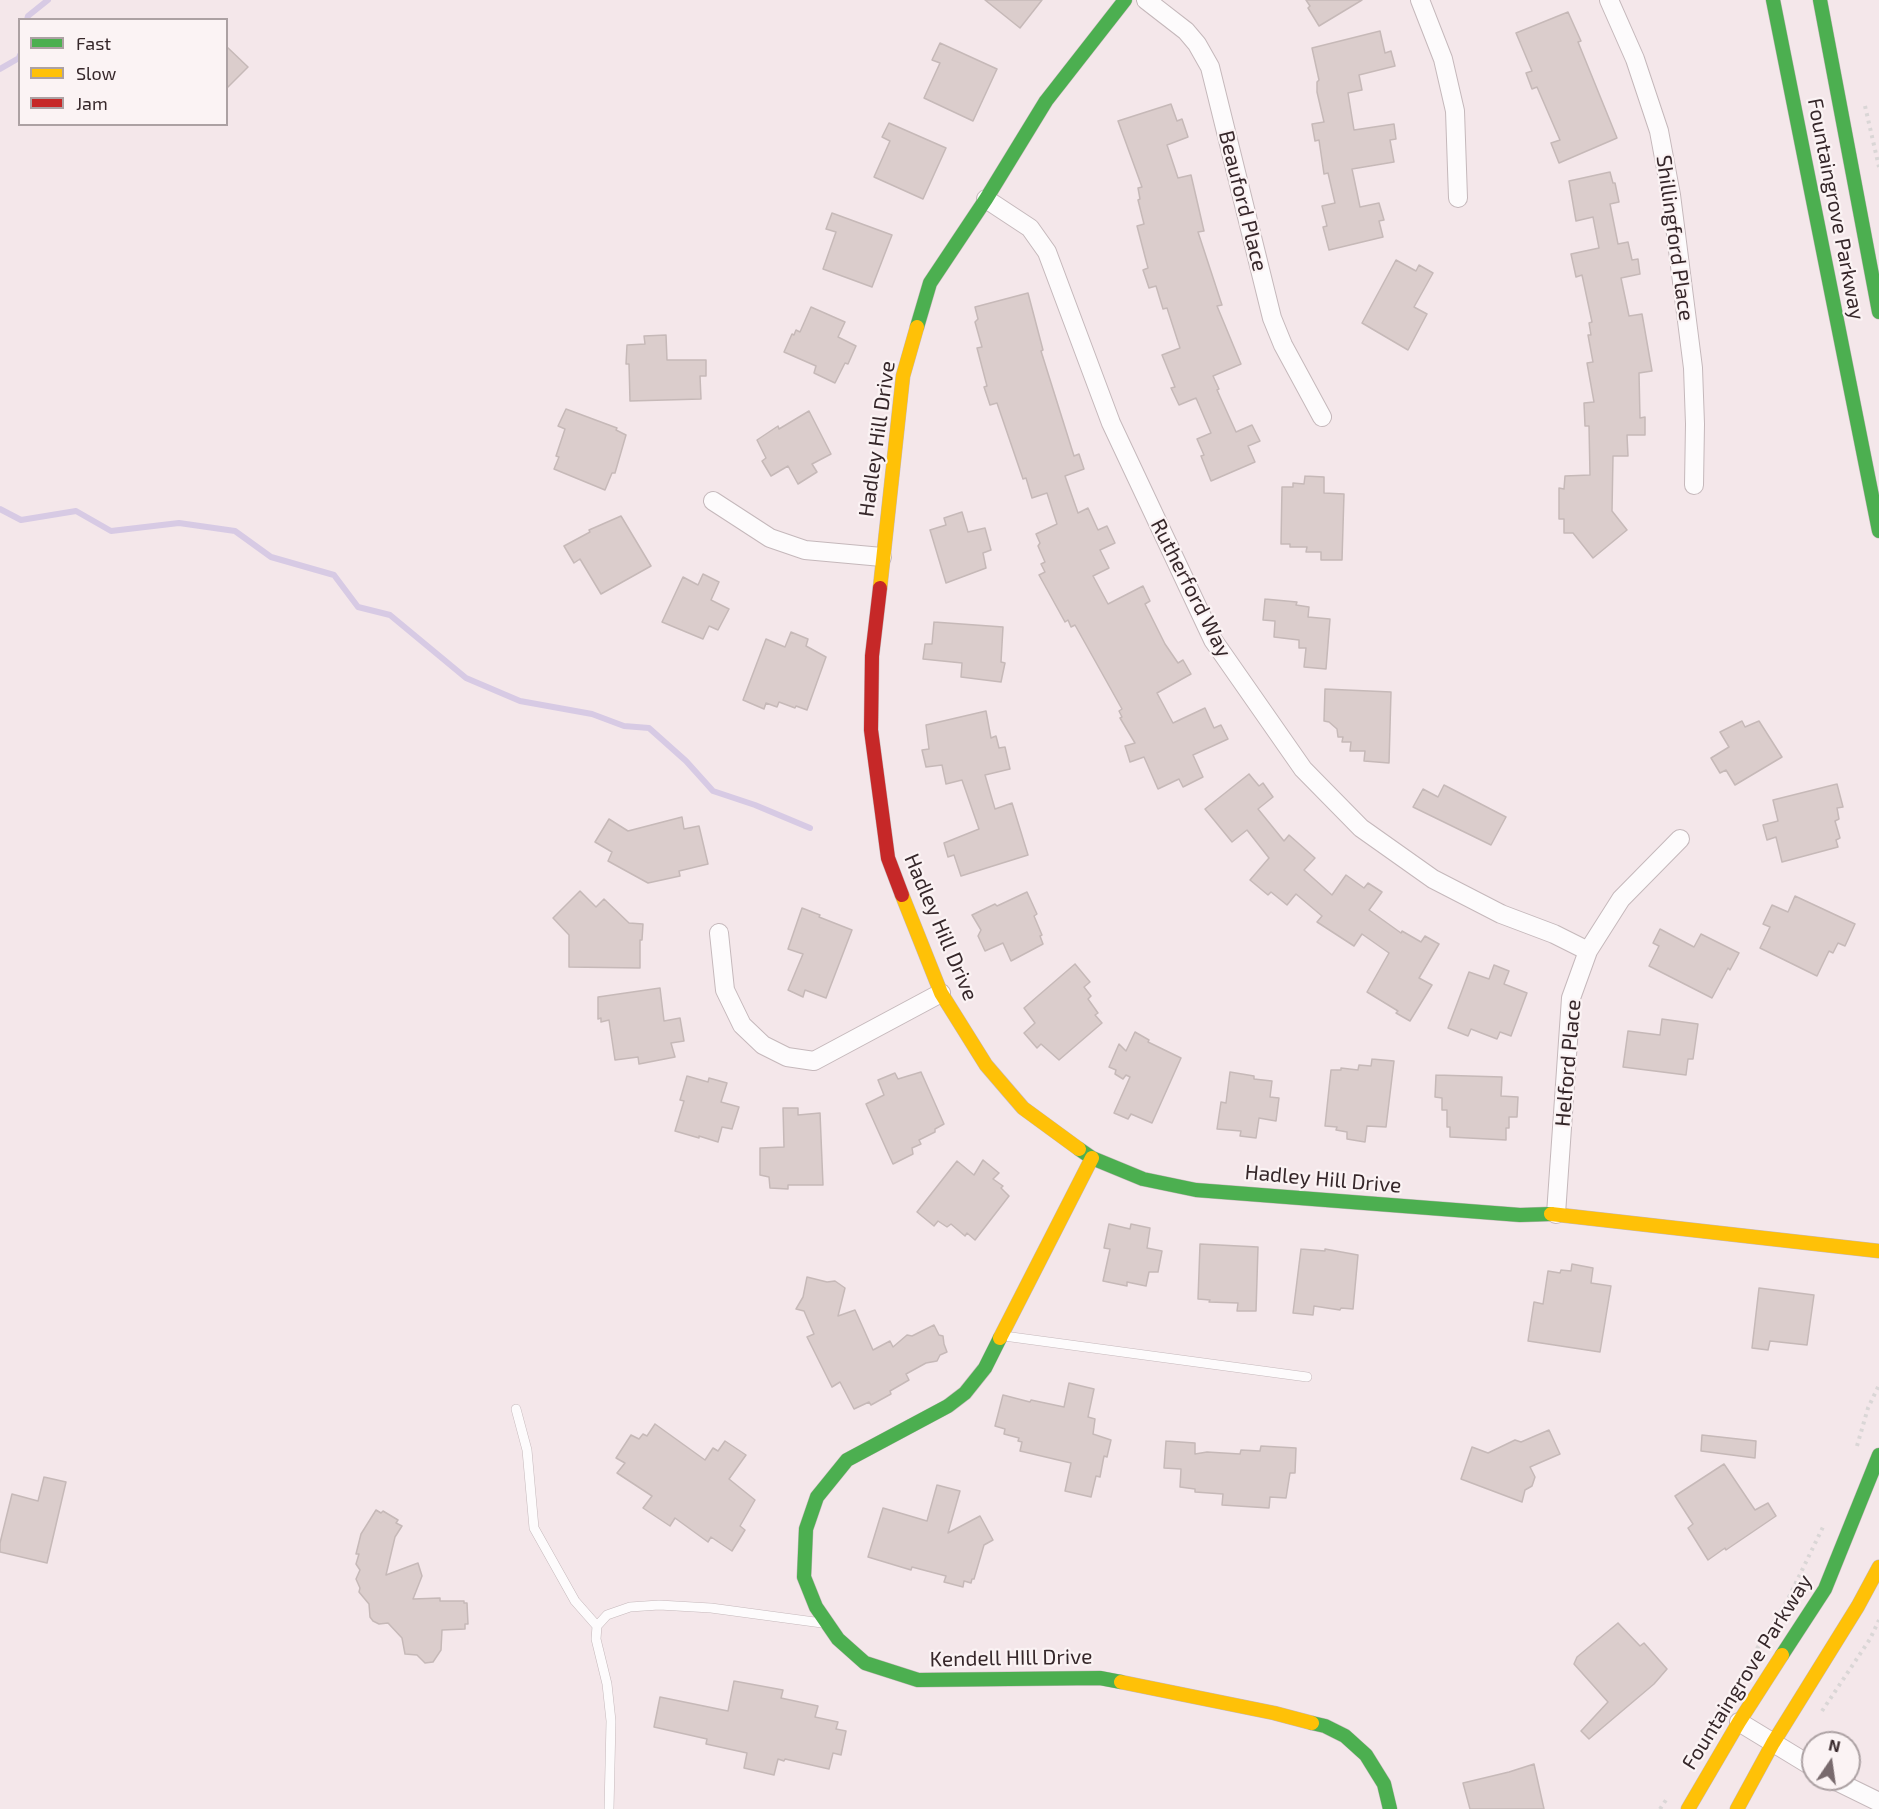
<!DOCTYPE html>
<html>
<head>
<meta charset="utf-8">
<style>
  body { margin:0 }
  #map { position:relative; width:1879px; height:1809px; overflow:hidden; background:#f4e7ea; font-family:"Exo 2",sans-serif }
  canvas { display:block }
  .legend { position:absolute; left:18px; top:18px; width:210px; height:108px; box-sizing:border-box; background:#fbf3f4; border:2px solid #aca1a3; margin:0; padding:8px 10px; list-style:none; font-size:18px; color:#36272a }
  .legend li { display:flex; align-items:center; gap:12px; height:30px }
  .legend b { width:30px; border:2px solid #aca1a3 }
  .north { position:absolute; left:1801px; top:1731px; width:60px; height:60px; box-sizing:border-box; background:#fbf3f4; border:2px solid #aca1a3; border-radius:50%; rotate:13deg; font-size:16px; font-weight:700; line-height:24px; text-align:center; color:#36272a }
  .north::after { content:''; display:block; margin:auto; width:21px; height:27px; background:#786a6d; clip-path:polygon(50% 0,100% 100%,50% 72%,0 100%) }
</style>
</head>
<body>
<div id="map">
<canvas width="1879" height="1809"></canvas>
<ul class="legend">
<li><b style="height:8px;background:#4caf50"></b>Fast</li>
<li><b style="height:8px;background:#ffc107"></b>Slow</li>
<li><b style="height:8px;background:#c62828"></b>Jam</li>
</ul>
<div class="north">N</div>
</div>
<script>
const ctx = document.querySelector('canvas').getContext('2d');
ctx.lineJoin = 'round';
function toPath(rows) {
  const path = new Path2D();
  for (const r of rows) {
    path.moveTo(r[0], r[1]);
    for (let i = 2; i < r.length; i += 2) path.lineTo(r[i], r[i + 1]);
  }
  return path;
}
function strokePath(path, color, width, dash) {
  ctx.strokeStyle = color;
  ctx.lineWidth = width;
  ctx.lineCap = dash ? 'butt' : 'round';
  ctx.setLineDash(dash || []);
  ctx.stroke(path);
}
function paint(path, color) {
  ctx.fillStyle = color;
  ctx.fill(path, 'evenodd');
}
function drawText(font, color, halo, rows, align = 'center') {
  ctx.font = font + ' "Exo 2",sans-serif';
  ctx.lineWidth = 4.5;
  ctx.setLineDash([]);
  ctx.textBaseline = 'middle';
  ctx.strokeStyle = halo;
  ctx.fillStyle = color;
  for (const [text, x, y, turn = 0] of rows) {
    ctx.save();
    ctx.translate(x, y);
    ctx.rotate((+turn || 0) * Math.PI / 180);
    ctx.textAlign = isNaN(turn) ? turn : align;
    if (halo) ctx.strokeText(text, 0, 0);
    ctx.fillText(text, 0, 0);
    ctx.restore();
  }
}
const stream = toPath([
  [27,20,28,16,48,0],
  [0,69,19,58,20,55],
  [0,509,21,520,76,511,111,531,179,523,235,531,271,557,334,575,358,607,390,615,466,678,520,701,592,714,624,726,649,728,686,761,713,791,755,805,810,828]
]);
const building = toPath([
  [985,0,1042,0,1020,28,985,0],
  [1306,0,1362,0,1319,26,1308,8,1310,6,1306,0],
  [1568,12,1581,41,1578,42,1617,138,1559,163,1551,143,1560,140,1537,87,1532,89,1526,73,1532,71,1516,33,1568,12],
  [1380,31,1385,53,1391,51,1395,66,1359,75,1362,90,1348,93,1354,130,1394,124,1396,139,1390,140,1394,162,1352,169,1360,207,1379,203,1384,220,1379,221,1383,237,1329,250,1323,227,1327,226,1322,206,1335,203,1328,173,1324,174,1319,140,1315,141,1312,124,1324,122,1317,92,1317,82,1319,80,1312,48,1380,31],
  [940,43,997,69,973,121,924,98,940,63,932,60,940,43],
  [226,46,248,67,226,89,226,46],
  [1171,104,1177,121,1182,119,1188,137,1167,145,1178,178,1191,175,1204,231,1198,232,1222,305,1217,306,1241,364,1213,376,1219,389,1217,390,1236,432,1252,425,1260,441,1248,446,1255,462,1211,481,1201,456,1204,455,1197,439,1211,433,1196,398,1179,405,1171,388,1175,387,1162,355,1180,348,1167,308,1163,309,1156,286,1149,288,1143,270,1148,268,1137,226,1144,224,1138,200,1140,199,1138,188,1142,187,1118,121,1171,104],
  [889,123,946,148,923,199,874,177,890,141,882,137,889,123],
  [1610,172,1613,183,1615,183,1619,202,1610,204,1618,244,1628,242,1632,260,1638,259,1640,274,1621,278,1629,316,1642,314,1652,371,1639,373,1640,418,1645,417,1645,435,1627,435,1628,456,1613,456,1612,511,1627,530,1593,558,1573,533,1564,533,1564,519,1559,519,1559,488,1564,489,1565,476,1590,475,1589,426,1585,426,1584,403,1594,402,1587,363,1593,362,1588,335,1591,335,1589,323,1592,322,1582,275,1576,277,1571,254,1599,248,1593,217,1576,221,1569,181,1610,172],
  [832,213,892,235,872,287,823,269,836,232,826,229,832,213],
  [1396,260,1416,271,1419,265,1433,273,1414,307,1427,314,1408,350,1362,323,1396,260],
  [1028,293,1043,350,1041,351,1074,456,1079,454,1084,469,1065,476,1078,513,1088,508,1098,530,1107,526,1115,543,1100,550,1109,568,1093,576,1108,604,1143,586,1150,601,1145,604,1165,644,1178,663,1183,660,1191,674,1157,693,1173,723,1205,708,1214,728,1221,725,1228,739,1193,755,1203,777,1183,787,1179,779,1158,789,1144,757,1130,762,1125,746,1135,743,1120,718,1122,717,1119,711,1122,709,1075,625,1071,627,1068,620,1065,622,1039,575,1045,572,1041,564,1045,562,1038,546,1040,543,1036,534,1057,524,1047,493,1032,498,1026,478,1023,479,997,403,990,405,984,387,987,386,977,348,982,347,975,322,978,319,975,307,1028,293],
  [811,307,845,322,838,337,856,346,848,364,845,363,835,383,814,373,816,366,784,352,792,334,794,335,796,330,800,332,811,307],
  [666,335,667,360,706,360,706,376,700,376,701,399,630,401,629,364,626,364,627,345,645,344,644,336,666,335],
  [566,409,617,428,616,430,626,435,615,473,612,473,605,490,554,469,559,457,556,456,565,429,558,426,566,409],
  [809,411,831,454,812,464,817,472,798,484,788,466,771,476,762,461,766,458,757,440,778,426,779,429,809,411],
  [1305,476,1324,477,1324,493,1344,494,1342,560,1321,560,1321,552,1306,552,1307,547,1290,547,1290,544,1281,544,1282,487,1293,487,1293,483,1304,484,1305,476],
  [962,512,968,532,985,528,991,550,983,553,986,568,946,583,930,530,946,525,944,518,962,512],
  [621,516,651,566,601,594,580,559,574,563,564,546,590,532,589,530,621,516],
  [703,574,719,582,711,600,729,609,718,630,709,626,703,639,662,622,683,577,698,585,703,574],
  [1265,599,1297,602,1296,605,1309,607,1308,617,1330,619,1326,669,1304,667,1306,648,1299,648,1299,640,1274,637,1275,621,1263,620,1265,599],
  [934,622,1003,627,1001,662,1005,663,1001,682,961,677,962,663,923,659,925,644,932,644,934,622],
  [791,632,808,639,806,646,826,657,807,710,796,706,795,708,779,702,777,707,766,703,764,709,743,700,766,639,785,647,791,632],
  [1325,689,1391,692,1389,763,1364,761,1365,751,1350,751,1351,742,1342,742,1343,737,1338,737,1337,729,1329,722,1324,721,1325,689],
  [986,711,991,738,996,736,999,748,1005,747,1010,769,985,775,995,809,1012,803,1028,855,961,876,954,855,948,857,944,843,979,829,962,780,946,784,942,765,926,767,922,750,929,749,926,725,986,711],
  [1742,721,1745,727,1759,721,1782,757,1735,785,1726,770,1720,773,1711,758,1729,747,1720,732,1742,721],
  [1249,774,1259,786,1263,783,1273,797,1258,809,1284,841,1289,835,1315,858,1304,870,1332,895,1346,875,1364,888,1368,883,1382,892,1369,910,1401,933,1402,931,1421,942,1425,936,1439,944,1419,978,1432,985,1410,1021,1396,1013,1398,1011,1367,992,1389,953,1362,934,1354,946,1317,922,1322,916,1296,894,1287,905,1271,892,1268,895,1250,880,1269,858,1247,830,1232,842,1205,809,1249,774],
  [1837,784,1843,807,1837,808,1839,819,1835,821,1840,838,1836,840,1838,847,1782,862,1776,837,1767,840,1763,825,1778,821,1773,800,1837,784],
  [1444,785,1506,817,1491,845,1413,807,1423,789,1438,797,1444,785],
  [682,817,684,829,699,826,708,864,679,871,680,876,648,883,608,861,612,852,595,842,609,819,628,831,682,817],
  [580,891,596,907,604,899,629,923,643,924,642,940,640,940,640,968,569,967,569,935,553,918,580,891],
  [1027,892,1037,914,1034,916,1042,935,1040,936,1043,944,1011,961,1003,943,985,951,978,936,981,930,972,915,995,904,997,906,1027,892],
  [1795,896,1855,924,1845,946,1838,943,1833,953,1829,951,1817,976,1760,948,1770,927,1763,924,1772,905,1788,912,1795,896],
  [802,908,820,915,819,917,852,930,826,998,805,990,803,997,788,990,803,954,788,949,802,908],
  [1660,929,1694,947,1701,934,1739,953,1730,970,1728,968,1712,998,1649,966,1659,946,1653,943,1660,929],
  [1075,964,1090,982,1084,987,1091,996,1088,999,1098,1013,1095,1015,1102,1023,1059,1060,1041,1044,1037,1048,1024,1033,1035,1023,1024,1008,1075,964],
  [1494,965,1509,971,1504,984,1527,993,1511,1036,1500,1032,1497,1039,1471,1029,1468,1036,1448,1028,1469,972,1489,979,1494,965],
  [660,988,664,1021,680,1018,684,1041,671,1043,675,1057,639,1064,638,1057,615,1060,609,1020,601,1022,601,1018,598,1019,598,997,660,988],
  [1662,1019,1698,1024,1693,1059,1688,1059,1686,1075,1623,1067,1628,1031,1660,1035,1662,1019],
  [1135,1032,1149,1040,1148,1042,1181,1058,1152,1123,1131,1114,1128,1119,1114,1113,1130,1077,1126,1075,1123,1079,1115,1074,1116,1070,1109,1067,1119,1044,1126,1051,1135,1032],
  [1372,1059,1394,1061,1386,1127,1367,1126,1365,1142,1347,1139,1347,1132,1336,1130,1337,1127,1325,1126,1331,1070,1341,1070,1341,1068,1358,1070,1359,1065,1371,1066,1372,1059],
  [921,1072,944,1124,935,1129,935,1132,919,1140,921,1144,912,1148,913,1154,893,1164,866,1104,884,1095,878,1080,895,1073,898,1079,921,1072],
  [1230,1072,1254,1076,1254,1079,1272,1081,1270,1097,1279,1098,1276,1121,1259,1118,1256,1138,1240,1136,1241,1131,1217,1129,1221,1102,1226,1103,1230,1072],
  [1436,1075,1502,1077,1501,1096,1518,1097,1517,1117,1509,1117,1509,1128,1506,1128,1506,1140,1450,1137,1450,1127,1447,1127,1447,1110,1442,1110,1442,1098,1435,1097,1436,1075],
  [687,1076,708,1082,709,1078,727,1083,721,1102,739,1107,732,1129,722,1127,718,1142,699,1136,699,1138,675,1131,684,1101,680,1100,687,1076],
  [783,1108,798,1108,798,1115,820,1113,823,1185,788,1185,788,1189,770,1188,769,1177,760,1175,760,1148,784,1147,783,1108],
  [983,1160,999,1173,993,1179,1003,1186,1001,1188,1009,1196,975,1240,967,1233,965,1236,951,1224,947,1227,938,1221,934,1226,917,1212,957,1161,974,1175,983,1160],
  [1109,1224,1130,1229,1131,1224,1150,1228,1147,1248,1162,1251,1158,1272,1149,1272,1146,1286,1127,1282,1127,1286,1103,1281,1110,1249,1104,1248,1109,1224],
  [1200,1244,1258,1247,1256,1311,1237,1311,1238,1303,1209,1302,1210,1300,1198,1299,1200,1244],
  [1301,1249,1325,1251,1325,1249,1358,1255,1353,1309,1341,1308,1340,1310,1314,1306,1313,1315,1293,1313,1301,1249],
  [1572,1264,1593,1268,1591,1283,1611,1286,1600,1352,1528,1341,1534,1302,1543,1304,1548,1271,1560,1273,1561,1270,1571,1271,1572,1264],
  [807,1277,827,1282,835,1281,845,1288,838,1316,855,1310,873,1350,890,1341,893,1347,907,1335,912,1336,934,1325,939,1335,943,1336,944,1344,947,1352,940,1355,937,1361,926,1363,906,1374,909,1380,890,1391,891,1394,871,1405,869,1402,854,1409,840,1382,832,1387,807,1337,814,1334,804,1311,796,1309,803,1297,807,1277],
  [1759,1288,1814,1295,1807,1345,1770,1341,1768,1350,1752,1348,1759,1288],
  [1069,1383,1094,1389,1088,1417,1095,1419,1093,1434,1111,1440,1107,1457,1104,1456,1100,1477,1096,1476,1091,1497,1065,1491,1071,1463,1020,1451,1022,1442,1018,1441,1019,1438,1004,1434,1005,1429,995,1426,1003,1395,1030,1402,1031,1400,1064,1407,1069,1383],
  [655,1424,705,1460,713,1448,718,1451,725,1441,746,1455,729,1479,755,1500,740,1526,745,1530,732,1551,711,1537,708,1542,675,1518,670,1526,643,1508,652,1496,617,1473,625,1463,616,1458,631,1435,639,1439,643,1434,647,1436,655,1424],
  [1549,1430,1560,1454,1530,1467,1535,1477,1532,1486,1525,1490,1522,1502,1461,1479,1472,1447,1488,1453,1515,1440,1521,1442,1549,1430],
  [1702,1435,1756,1441,1755,1458,1701,1451,1702,1435],
  [1166,1441,1195,1443,1195,1454,1207,1452,1240,1454,1241,1450,1260,1451,1261,1446,1296,1448,1295,1473,1290,1473,1286,1498,1270,1497,1269,1508,1222,1505,1223,1494,1195,1492,1195,1489,1180,1487,1181,1469,1164,1468,1166,1441],
  [1724,1464,1755,1510,1768,1503,1776,1516,1726,1550,1725,1548,1708,1560,1688,1528,1693,1524,1675,1496,1724,1464],
  [44,1477,66,1482,47,1563,0,1552,0,1543,12,1494,38,1501,44,1477],
  [937,1485,960,1491,948,1533,980,1516,993,1540,984,1545,974,1579,972,1579,971,1583,964,1581,963,1587,944,1582,946,1576,912,1567,911,1570,868,1557,883,1508,927,1521,937,1485],
  [376,1510,381,1513,383,1511,398,1520,396,1523,402,1526,395,1537,386,1575,418,1563,422,1576,413,1599,440,1598,440,1601,464,1601,464,1603,467,1603,468,1624,465,1624,465,1629,442,1630,441,1650,433,1662,425,1663,417,1655,405,1654,402,1638,388,1623,379,1624,373,1621,370,1617,369,1604,359,1592,360,1588,356,1579,360,1570,356,1564,359,1554,356,1554,361,1534,376,1510],
  [1618,1623,1640,1646,1644,1643,1667,1669,1654,1684,1589,1739,1581,1731,1608,1702,1574,1664,1577,1657,1618,1623],
  [734,1681,783,1690,781,1698,818,1706,815,1717,838,1722,836,1729,846,1731,841,1755,833,1753,829,1769,785,1759,784,1761,778,1759,774,1775,744,1768,747,1753,706,1744,707,1739,654,1727,660,1697,728,1711,734,1681],
  [1534,1764,1544,1809,1470,1809,1463,1783,1509,1772,1534,1764]
]);
const path = toPath([
  [1865,106,1879,167],
  [1857,1446,1868,1408,1879,1385],
  [1753,1655,1788,1599,1823,1527],
  [1822,1711,1870,1639,1879,1620],
  [1660,1809,1666,1800]
]);
const lane = toPath([
  [1004,1336,1307,1377],
  [516,1409,527,1450,534,1528,575,1601,597,1626],
  [609,1809,611,1721,607,1684,596,1639,597,1626,607,1615,630,1607,659,1605,711,1608,822,1623]
]);
const street = toPath([
  [1146,0,1186,31,1197,44,1210,67,1272,318,1283,345,1322,417],
  [1420,0,1443,59,1455,111,1458,198],
  [1609,0,1635,59,1659,131,1671,195,1693,368,1695,424,1694,485],
  [986,199,1030,228,1047,252,1111,423,1213,640,1303,769,1361,828,1433,879,1501,914,1554,934,1588,951],
  [713,501,770,538,805,550,882,557],
  [719,933,725,990,742,1025,763,1045,787,1057,814,1061,941,993],
  [1556,1214,1571,998,1588,951,1621,899,1680,839],
  [1739,1722,1813,1767],
  [1832,1779,1879,1802]
]);
const fast = toPath([
  [1773,0,1879,531],
  [1820,0,1879,312],
  [917,327,930,283,986,199,1046,101,1125,0],
  [1079,1149,1092,1158,1143,1179,1196,1190,1520,1215,1551,1214],
  [1000,1338,985,1368,965,1393,948,1406,847,1460,817,1497,806,1529,804,1577,816,1607,838,1639,865,1663,918,1680,1100,1678,1121,1682],
  [1782,1655,1825,1589,1879,1455],
  [1312,1723,1325,1726,1345,1736,1366,1755,1384,1784,1390,1809]
]);
const slow = toPath([
  [880,588,903,376,917,327],
  [902,895,941,993,986,1065,1023,1108,1079,1149],
  [1551,1214,1879,1251],
  [1000,1338,1092,1158],
  [1121,1682,1274,1713,1312,1723],
  [1688,1809,1739,1722,1782,1655],
  [1737,1809,1773,1743,1858,1606,1879,1567]
]);
const jam = toPath([
  [880,588,872,656,871,730,888,858,902,895]
]);
const streetNames = [
  ["Beauford Place",1243,201,76],
  ["Fountaingrove Parkway",1836,209,79],
  ["Shillingford Place",1675,238,82],
  ["Hadley Hill Drive",877,439,-82],
  ["Rutherford Way",1191,588,63],
  ["Hadley Hill Drive",941,927,67],
  ["Helford Place",1568,1063,-85],
  ["Hadley Hill Drive",1323,1179,5],
  ["Kendell HIll Drive",1011,1658,-1],
  ["Fountaingrove Parkway",1747,1672,-58]
];
strokePath(stream, '#d7cae4', 6);
paint(building, '#dbcdcc');
strokePath(building, '#c6b9b8', 1.5);
strokePath(lane, '#c5b8bb', 10);
strokePath(street, '#c5b8bb', 20);
strokePath(fast, '#c5b8bb', 15);
strokePath(slow, '#c5b8bb', 15);
strokePath(jam, '#c5b8bb', 15);
strokePath(path, '#dad6d6', 4, [3, 4.5]);
strokePath(lane, '#fdfbfc', 9);
strokePath(street, '#fdfbfc', 18);
strokePath(fast, '#4caf50', 14);
strokePath(slow, '#ffc107', 14);
strokePath(jam, '#c62828', 14);
drawText('21px', '#36272a', '#fbf3f4', streetNames);
</script>
</body>
</html>
